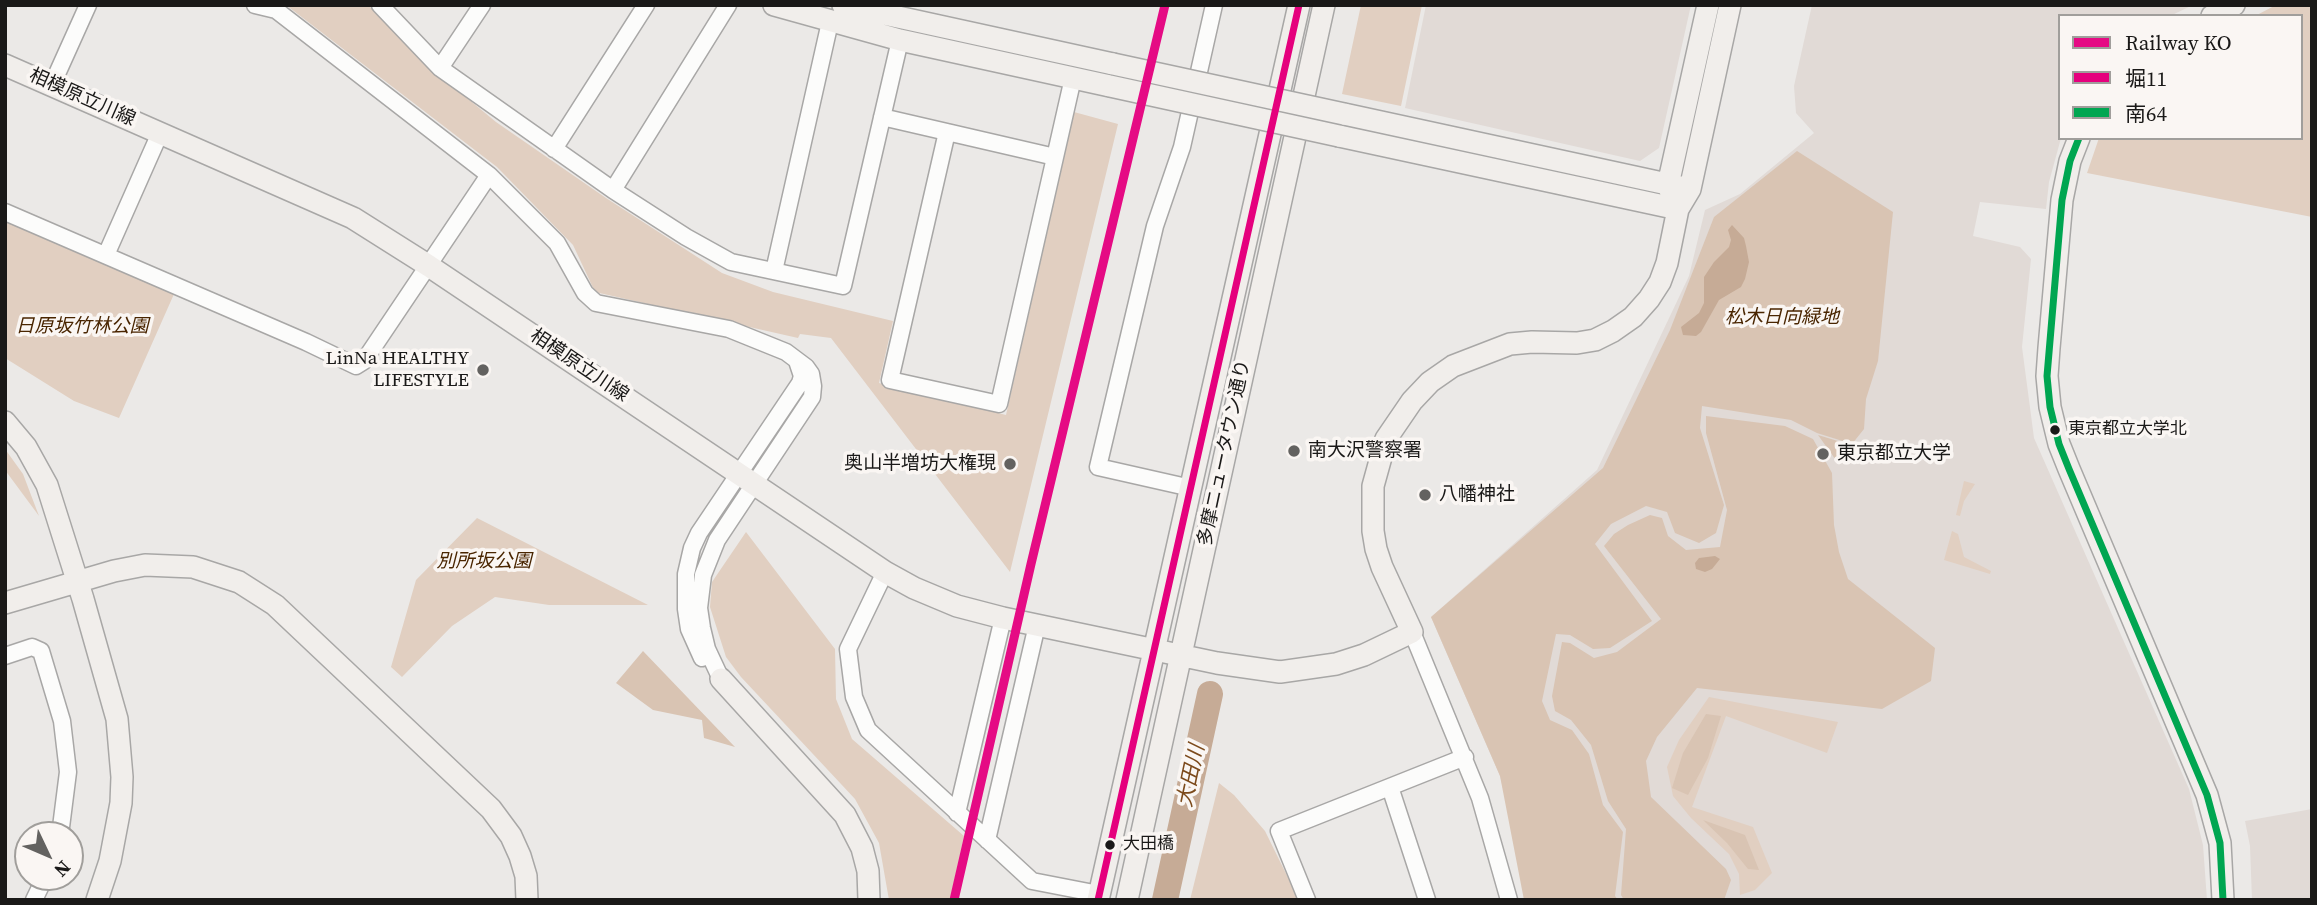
<!DOCTYPE html>
<html>
<head>
<meta charset="utf-8">
<style>
  body { margin:0 }
  #map { position:relative; width:2317px; height:905px; overflow:hidden; background:#ebe9e7; font-family:"Source Serif 4","Noto Sans JP",serif }
  canvas { display:block }
  .frame { position:absolute; inset:0; border:7px solid #1a1918; pointer-events:none }
  .legend { position:absolute; left:2058px; top:14px; width:245px; height:126px; box-sizing:border-box; background:#faf6f3; border:2px solid #a09e9b; margin:0; padding:9px 12px; list-style:none; font-size:21px; color:#1a1918 }
  .legend li { display:flex; align-items:center; gap:14px; height:35px }
  .legend b { width:35px; border:2px solid #a09e9b }
  .north { position:absolute; left:14px; top:821px; width:70px; height:70px; box-sizing:border-box; background:#faf6f3; border:2px solid #a09e9b; border-radius:50%; rotate:134deg; font-size:19px; font-weight:700; line-height:28px; text-align:center; color:#1a1918 }
  .north::after { content:''; display:block; margin:auto; width:24px; height:32px; background:#636260; clip-path:polygon(50% 0,100% 100%,50% 72%,0 100%) }
</style>
</head>
<body>
<div id="map">
<canvas width="2317" height="905"></canvas>
<div class="frame"></div>
<ul class="legend">
<li><b style="height:9px;background:#e50b84"></b>Railway KO</li>
<li><b style="height:9px;background:#e5007d"></b>堀11</li>
<li><b style="height:9px;background:#00a651"></b>南64</li>
</ul>
<div class="north">N</div>
</div>
<script>
const ctx = document.querySelector('canvas').getContext('2d');
ctx.lineJoin = 'round';
function paint(path, color) {
  ctx.fillStyle = color;
  ctx.fill(path, 'evenodd');
}
function toPath(rows) {
  const path = new Path2D();
  for (const r of rows) {
    path.moveTo(r[0], r[1]);
    for (let i = 2; i < r.length; i += 2) path.lineTo(r[i], r[i + 1]);
  }
  return path;
}
function strokePath(path, color, width, dash) {
  ctx.strokeStyle = color;
  ctx.lineWidth = width;
  ctx.lineCap = dash ? 'butt' : 'round';
  ctx.setLineDash(dash || []);
  ctx.stroke(path);
}
function drawText(font, color, halo, rows, align = 'center') {
  ctx.font = font + ' "Source Serif 4","Noto Sans JP",serif';
  ctx.lineWidth = 7;
  ctx.setLineDash([]);
  ctx.textBaseline = 'middle';
  ctx.strokeStyle = halo;
  ctx.fillStyle = color;
  for (const [text, x, y, turn = 0] of rows) {
    ctx.save();
    ctx.translate(x, y);
    ctx.rotate((+turn || 0) * Math.PI / 180);
    ctx.textAlign = isNaN(turn) ? turn : align;
    if (halo) ctx.strokeText(text, 0, 0);
    ctx.fillText(text, 0, 0);
    ctx.restore();
  }
}
const built = toPath([
  [1426,5,1691,5,1659,148,1640,161,1405,108],
  [1812,5,2193,5,2170,16,2060,16,2061,138,2049,182,2046,209,1980,202,1973,236,2020,247,2031,259,2022,347,2034,438,2189,789,2203,845,2207,900,1530,900,1500,776,1431,617,1597,470,1689,276,1705,210,1740,194,1814,133,1796,113,1794,86],
  [2312,809,2312,900,2252,900,2250,846,2245,821]
]);
const green = toPath([
  [286,5,368,5,438,74,496,122,606,198,722,273,773,292,893,321,879,383,1006,415,1074,112,1118,124,1010,572,831,338,800,334,798,338,595,292,573,245,497,167],
  [1361,5,1422,5,1401,106,1342,94],
  [2276,5,2312,5,2312,217,2087,173,2099,138,2301,138,2301,16,2255,16],
  [5,221,174,294,119,418,74,401,5,358],
  [5,449,23,474,39,516,5,470],
  [1964,481,1975,484,1964,501,1960,516,1956,515],
  [477,518,648,605,549,605,495,597,452,626,402,677,391,667,416,580],
  [1952,531,1958,534,1964,557,1991,571,1990,574,1944,560],
  [746,532,835,649,836,699,852,739,964,836,950,900,889,900,879,843,855,799,741,677,726,657,710,607,712,582],
  [1709,697,1838,722,1827,753,1726,716,1692,807,1753,827,1772,873,1755,890,1740,895,1739,874,1729,854,1691,818,1673,796,1667,767,1679,740],
  [1219,783,1234,795,1265,831,1299,900,1190,900]
]);
const forest = toPath([
  [1797,151,1893,212,1878,361,1866,399,1864,429,1852,444,1817,433,1791,420,1702,406,1700,428,1724,505,1716,533,1699,543,1675,533,1667,512,1646,506,1611,524,1595,544,1652,621,1610,648,1593,649,1570,635,1556,634,1542,701,1550,720,1572,730,1589,754,1603,805,1623,832,1615,896,1618,900,1524,900,1500,776,1431,617,1603,468,1670,330,1714,217],
  [1706,416,1785,426,1813,439,1832,473,1834,525,1839,552,1848,579,1935,648,1931,681,1882,709,1697,688,1657,737,1646,761,1651,797,1726,869,1731,880,1724,900,1624,900,1621,895,1626,829,1608,801,1591,745,1571,720,1555,711,1552,696,1562,642,1570,643,1594,658,1617,652,1661,619,1604,546,1614,534,1628,525,1650,515,1662,518,1668,536,1686,550,1720,547,1727,510,1706,433],
  [1818,435,1851,445,1838,463],
  [643,651,735,747,704,738,702,720,653,710,616,683],
  [1706,714,1721,716,1708,758,1688,795,1672,788,1683,753],
  [1703,820,1745,835,1759,870,1748,869,1727,843]
]);
const water = toPath([
  [1732,225,1744,238,1746,246,1749,262,1745,279,1741,287,1719,300,1701,332,1696,336,1683,335,1681,327,1699,313,1704,303,1704,277,1714,262,1729,247,1731,240,1728,230],
  [1715,556,1720,559,1712,569,1705,572,1696,569,1695,563,1699,558]
]);
const river = toPath([
  [1165,900,1210,694]
]);
const street = toPath([
  [255,5,276,10,489,175,557,243,585,293,596,303,729,329,786,352,806,367,811,374,813,386,812,397,717,540,703,575,699,608,702,628,707,649,721,679],
  [380,5,440,68,613,190,686,237,731,262,843,286,900,40],
  [440,68,482,5],
  [52,85,88,5],
  [882,117,1055,157],
  [947,132,890,380,999,404,1073,78],
  [554,149,646,5],
  [613,190,728,5],
  [5,212,306,342,356,366,364,361,489,175],
  [106,255,160,133],
  [774,271,830,22],
  [1191,488,1098,467,1155,226,1182,147,1214,5],
  [885,572,848,649,854,697,868,730,1032,881,1099,894],
  [1412,632,1480,798,1509,900],
  [5,656,32,647,41,651,62,721,68,772,60,835],
  [702,658,689,629,686,609,686,574,692,548,699,533,800,383,802,376,797,361],
  [1390,787,1427,900],
  [957,813,1003,618],
  [987,840,1037,625],
  [34,900,45,877],
  [1307,900,1279,831,1465,757]
]);
const secondary = toPath([
  [774,5,900,40,1110,86],
  [843,5,1113,64],
  [2212,16,2234,5],
  [5,65,353,218,429,266,885,572,914,588,957,606,1003,618,1217,663,1280,672,1336,664,1364,655,1412,632,1382,567,1376,549,1373,531,1373,486,1386,439,1412,401,1430,382,1453,366,1510,344,1532,342,1577,343,1595,340,1613,331,1633,317,1649,299,1660,282,1667,263,1678,209,1690,189,1730,5],
  [1344,114,1690,189],
  [1339,136,1678,209],
  [2079,138,2070,161,2062,200,2049,348,2047,376,2050,407,2059,444,2069,469,2207,795,2220,843,2223,900],
  [1673,198,1668,185,1708,5],
  [5,422,26,447,47,485,83,599,117,719,122,777,121,803,110,861,97,900],
  [5,603,114,571,145,565,193,567,239,582,275,605,491,809,511,836,520,856,526,876,527,900],
  [721,679,845,815,862,848,868,871,869,900],
  [1098,900,1299,5],
  [1127,900,1324,5]
]);
const secondaryBridge = toPath([
  [1113,64,1344,114],
  [1110,86,1339,136]
]);
const bus1 = toPath([
  [1098,900,1299,5]
]);
const bus2 = toPath([
  [2079,138,2070,161,2062,200,2047,376,2050,407,2059,444,2069,469,2207,795,2220,843,2223,900]
]);
const rail1 = toPath([
  [954,900,1031,564,1165,5]
]);
const markers = [
  [483,370,7,"#636260"],
  [2055,430,6,"#1a1918"],
  [1294,451,7,"#636260"],
  [1823,454,7,"#636260"],
  [1010,464,7,"#636260"],
  [1425,495,7,"#636260"],
  [1110,845,6,"#1a1918"]
];
const busNames = [
  ["東京都立大学北",2068,430],
  ["大田橋",1123,845]
];
const streetNames = [
  ["相模原立川線",82,98,24],
  ["相模原立川線",579,366,34],
  ["多摩ニュータウン通り",1225,453,-78]
];
const parkNames = [
  ["松木日向緑地",1782,318],
  ["日原坂竹林公園",82,327],
  ["別所坂公園",484,562]
];
const poiNames = [
  ["LinNa HEALTHY",469,359,"right"],
  ["LIFESTYLE",469,381,"right"],
  ["南大沢警察署",1308,451],
  ["東京都立大学",1837,454],
  ["奥山半増坊大権現",996,464,"right"],
  ["八幡神社",1439,495]
];
const waterNames = [
  ["大田川",1192,776,-78]
];
paint(built, '#e1dad6');
paint(green, '#e1cfc1');
paint(forest, '#d9c4b3');
paint(water, '#c6ab96');
strokePath(river, '#c6ab96', 26);
strokePath(street, '#a8a7a6', 19);
strokePath(secondary, '#a8a7a6', 24);
strokePath(street, '#fcfcfb', 16);
strokePath(secondary, '#f1eeeb', 21);
strokePath(secondaryBridge, '#a8a7a6', 24, []);
strokePath(secondaryBridge, '#f1eeeb', 21);
strokePath(bus1, '#e5007d', 7);
strokePath(bus2, '#00a651', 7);
strokePath(rail1, '#e50b84', 9);
for (const [x, y, r, color] of markers) {
  const dot = new Path2D();
  dot.arc(x, y, r, 0, 2 * Math.PI);
  ctx.fillStyle = color;
  ctx.fill(dot);
  strokePath(dot, '#faf6f3', 2.5);
}
drawText('17px', '#1a1918', '#faf6f3', busNames, 'left');
drawText('19px', '#1a1918', '#faf6f3', streetNames);
drawText('italic 19px', '#492500', '#faf6f3', parkNames);
drawText('19px', '#1a1918', '#faf6f3', poiNames, 'left');
drawText('italic 21px', '#7c4a1b', '#faf6f3', waterNames);
</script>
</body>
</html>
